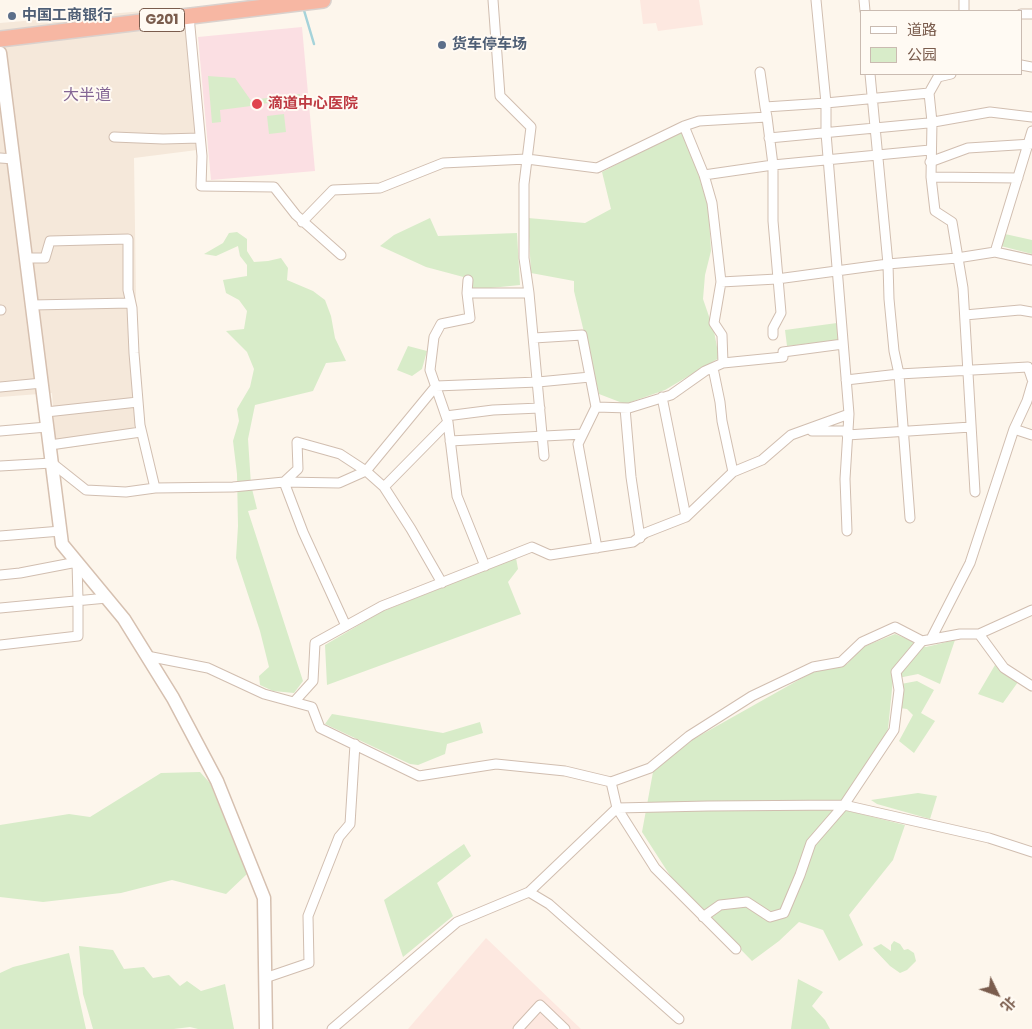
<!DOCTYPE html>
<html>
<head>
<meta charset="utf-8">
<style>
  body { margin:0 }
  #map { position:relative; width:1032px; height:1029px; overflow:hidden; background:#fdf6ec; font-family:Poppins,"Noto Sans SC",sans-serif }
  canvas { display:block }
  .legend { position:absolute; left:860px; top:10px; width:162px; height:65px; box-sizing:border-box; background:#fffaf3; border:1px solid #cabbb1; margin:0; padding:6px 9px; list-style:none; font-size:15px; color:#7a5c4d }
  .legend li { display:flex; align-items:center; gap:10px; height:25px }
  .legend b { width:25px; border:1px solid #cabbb1 }
  .north { position:absolute; left:972px; top:969px; width:50px; height:50px; -webkit-text-stroke:4px #fffaf3; paint-order:stroke; rotate:132deg; font-size:14px; font-weight:700; line-height:20px; text-align:center; color:#7a5c4d }
  .north::after { content:''; display:block; margin:auto; width:18px; height:22px; background:#7a5c4d; clip-path:polygon(50% 0,100% 100%,50% 72%,0 100%) }
</style>
</head>
<body>
<div id="map">
<canvas width="1032" height="1029"></canvas>
<ul class="legend">
<li><b style="height:6px;background:#fff"></b>道路</li>
<li><b style="height:14px;background:#d8ecc9"></b>公园</li>
</ul>
<div class="north">北</div>
</div>
<script>
const ctx = document.querySelector('canvas').getContext('2d');
ctx.lineJoin = 'round';
function paint(path, color) {
  ctx.fillStyle = color;
  ctx.fill(path, 'evenodd');
}
function toPath(rows) {
  const path = new Path2D();
  for (const r of rows) {
    path.moveTo(r[0], r[1]);
    for (let i = 2; i < r.length; i += 2) path.lineTo(r[i], r[i + 1]);
  }
  return path;
}
function strokePath(path, color, width, dash) {
  ctx.strokeStyle = color;
  ctx.lineWidth = width;
  ctx.lineCap = dash ? 'butt' : 'round';
  ctx.setLineDash(dash || []);
  ctx.stroke(path);
}
function drawText(font, color, halo, rows, align = 'center') {
  ctx.font = font + ' Poppins,"Noto Sans SC",sans-serif';
  ctx.lineWidth = 4;
  ctx.setLineDash([]);
  ctx.textBaseline = 'middle';
  ctx.strokeStyle = halo;
  ctx.fillStyle = color;
  for (const [text, x, y, turn = 0] of rows) {
    ctx.save();
    ctx.translate(x, y);
    ctx.rotate((+turn || 0) * Math.PI / 180);
    ctx.textAlign = isNaN(turn) ? turn : align;
    if (halo) ctx.strokeText(text, 0, 0);
    ctx.fillText(text, 0, 0);
    ctx.restore();
  }
}
const residential = toPath([
  [192,7,197,150,134,158,138,437,56,450,52,393,0,397,0,23]
]);
const commercial = toPath([
  [640,0,699,0,703,25,658,31,656,23,643,24],
  [486,938,581,1029,408,1029]
]);
const medical = toPath([
  [302,27,315,171,211,180,198,37]
]);
const green = toPath([
  [208,76,235,78,252,102,251,106,220,110,221,122,212,123],
  [300,94,301,107,298,107,297,100,260,104,259,99],
  [284,114,286,132,269,134,267,116],
  [682,131,708,200,711,251,705,275,703,299,714,331,719,358,665,390,625,404,599,394,574,291,574,281,531,273,528,218,585,223,611,209,602,172],
  [430,218,438,236,517,233,520,285,471,290,471,279,426,267,380,246,394,235],
  [237,232,247,239,247,251,254,262,268,261,281,258,288,268,287,280,313,291,325,300,331,316,335,338,346,361,326,363,313,391,255,405,248,439,251,485,257,509,248,511,303,681,294,693,273,691,260,685,259,676,269,667,260,631,236,558,238,526,237,474,233,441,239,421,237,409,250,387,254,369,247,352,226,331,244,329,247,311,239,300,226,293,223,280,247,276,247,265,240,256,238,246,216,256,204,254,223,243,229,233],
  [1005,234,1032,240,1032,254,1001,246],
  [837,323,839,340,787,346,785,330],
  [408,346,427,351,422,369,412,376,397,370],
  [516,558,518,569,508,582,521,614,327,685,325,645,381,612],
  [895,634,926,647,955,640,940,684,918,674,893,679,888,729,845,810,905,825,893,860,849,915,863,945,839,961,823,930,799,922,779,941,752,961,673,880,642,832,653,772,692,740,811,673,847,664,863,647],
  [995,665,1018,682,1003,703,978,694],
  [917,681,934,690,921,713,935,721,914,753,899,741,913,715,907,709,900,708,901,684],
  [332,714,443,733,480,722,483,733,447,744,445,754,418,765,410,764,325,724],
  [200,772,210,783,247,874,226,894,172,880,121,893,43,902,0,897,0,825,69,814,90,817,161,773],
  [918,793,937,796,930,819,877,804,871,800],
  [464,844,471,856,437,883,453,916,403,957,384,900],
  [894,941,900,944,904,950,908,949,914,953,916,961,907,970,900,973,890,966,873,948,881,944,891,951,891,945],
  [79,946,113,950,124,969,144,967,153,978,169,975,180,986,187,981,201,991,225,984,234,1029,198,1029,190,1027,174,1029,93,1029,83,994],
  [69,953,86,1029,0,1029,0,973,13,967],
  [798,979,823,992,812,1006,825,1020,830,1029,791,1029]
]);
const stream = toPath([
  [303,7,314,44]
]);
const street = toPath([
  [493,0,500,96,531,127,524,184,524,258,529,293],
  [816,0,826,103,826,133,849,414,845,479,847,531],
  [864,0,865,11],
  [964,0,964,11],
  [1021,14,1032,14],
  [189,16,202,156,201,186,274,187,296,215,341,255],
  [1021,65,1032,67],
  [760,72,765,107],
  [870,74,888,264,889,299,894,351,899,374,910,518],
  [929,93,932,122,931,177,935,211,952,222,963,288,975,492],
  [767,117,773,165,773,221,781,313,773,328,773,335],
  [114,137,163,139,200,138],
  [769,138,928,123,990,112,1032,117],
  [0,158,14,159],
  [930,162,968,148,1032,144],
  [704,175,773,165,930,150],
  [931,177,1018,178],
  [302,222,333,190,380,188,443,163,527,159,597,168,684,126,699,121,767,117,765,107,826,103,929,93,938,77,951,74],
  [995,252,1032,131],
  [26,258,45,258,50,241,128,239,128,290,132,308,134,353,140,425,155,488],
  [468,280,467,293,470,318,441,324,434,337,430,370,448,422,457,496,485,566],
  [721,282,777,279,888,264,957,258,995,252,1032,260],
  [467,293,529,293,544,456],
  [32,305,131,303],
  [0,310,1,310],
  [965,315,1020,310,1032,312],
  [534,338,582,335,596,407,629,408,671,395,705,371,723,363,722,335,714,323,721,282,712,203,704,175,684,126],
  [723,363,783,357,783,352,843,344],
  [713,368,720,402,722,421,733,472],
  [846,380,899,374,1028,367,1032,379],
  [0,387,42,383],
  [662,397,686,517],
  [596,407,578,444,597,548],
  [625,408,631,477,640,538],
  [46,412,138,402],
  [446,416,493,410,540,408],
  [1014,429,1032,435],
  [0,431,47,427],
  [812,431,847,431],
  [847,435,971,427],
  [450,441,583,434],
  [50,445,141,432],
  [0,466,52,463,86,490,126,492,155,488,233,487,284,482,339,483,366,471,384,487,448,422],
  [384,487,411,529,442,583],
  [0,536,61,531],
  [0,575,20,573,77,562,78,600,78,636,0,645],
  [0,608,107,598],
  [346,626,303,532,284,482,298,469,297,442,340,454,366,471,436,386,538,382,590,377],
  [979,634,1004,668,1032,686],
  [931,639,970,563,1014,429,1027,401,1032,384],
  [147,656,208,668,264,694,312,707,320,728,419,776,496,764,565,771,611,782,617,808,708,806,844,805,989,838,1032,852],
  [294,702,313,681,315,643,382,606,532,547,550,555,633,542,645,533,686,517,733,472,762,460,791,435,849,414],
  [611,782,650,768,689,736,752,696,813,667,841,662,862,642,895,627,922,641,960,634,979,634,1032,610],
  [529,892,617,808,655,868,736,949],
  [703,917,720,905,747,902,770,917,784,913,800,875,811,843,844,805,894,730,899,690,896,672,922,641],
  [265,978,309,963,308,916,339,837,350,824,355,744],
  [332,1029,457,922,529,892,549,904,679,1019],
  [518,1029,540,1005,565,1029]
]);
const secondary = toPath([
  [0,53,62,544,124,619,173,698,217,781,264,898,266,1029]
]);
const highway = toPath([
  [0,39,323,0]
]);
const markers = [
  [12,16,5,"#5c6f8a"],
  [442,45,5,"#5c6f8a"],
  [257,104,6,"#e0444e"]
];
const shields = [
  [162,20,45]
];
const shieldNames = [
  ["G201",162,20]
];
const serviceNames = [
  ["中国工商银行",22,16],
  ["货车停车场",452,45]
];
const healthNames = [
  ["滴道中心医院",268,104]
];
const neighbourhoodNames = [
  ["大半道",87,96]
];
paint(residential, '#f5e8da');
paint(commercial, '#fde8e0');
paint(medical, '#fbdfe3');
paint(green, '#d8ecc9');
strokePath(stream, '#a5d3da', 2.5);
strokePath(street, '#d1beb0', 11);
strokePath(secondary, '#d6c0b0', 15);
strokePath(highway, '#dad1cd', 18);
strokePath(street, '#fff', 9);
strokePath(secondary, '#fff', 12);
strokePath(highway, '#f7b7a3', 15);
for (const [x, y, r, color] of markers) {
  const dot = new Path2D();
  dot.arc(x, y, r, 0, 2 * Math.PI);
  ctx.fillStyle = color;
  ctx.fill(dot);
  strokePath(dot, '#fffaf3', 2);
}
for (const [x, y, w] of shields) {
  const box = new Path2D();
  box.roundRect(x - w / 2, y - 11.5, w, 23, 4);
  ctx.fillStyle = '#fffaf3';
  ctx.fill(box);
  strokePath(box, '#7a5c4d', 1);
}
drawText('bold 14px', '#7a5c4d', null, shieldNames);
drawText('bold 15px', '#4e5e75', '#fffaf3', serviceNames, 'left');
drawText('bold 15px', '#be3a42', '#fffaf3', healthNames, 'left');
drawText('16px', '#846695', '#fffaf3', neighbourhoodNames);
</script>
</body>
</html>
